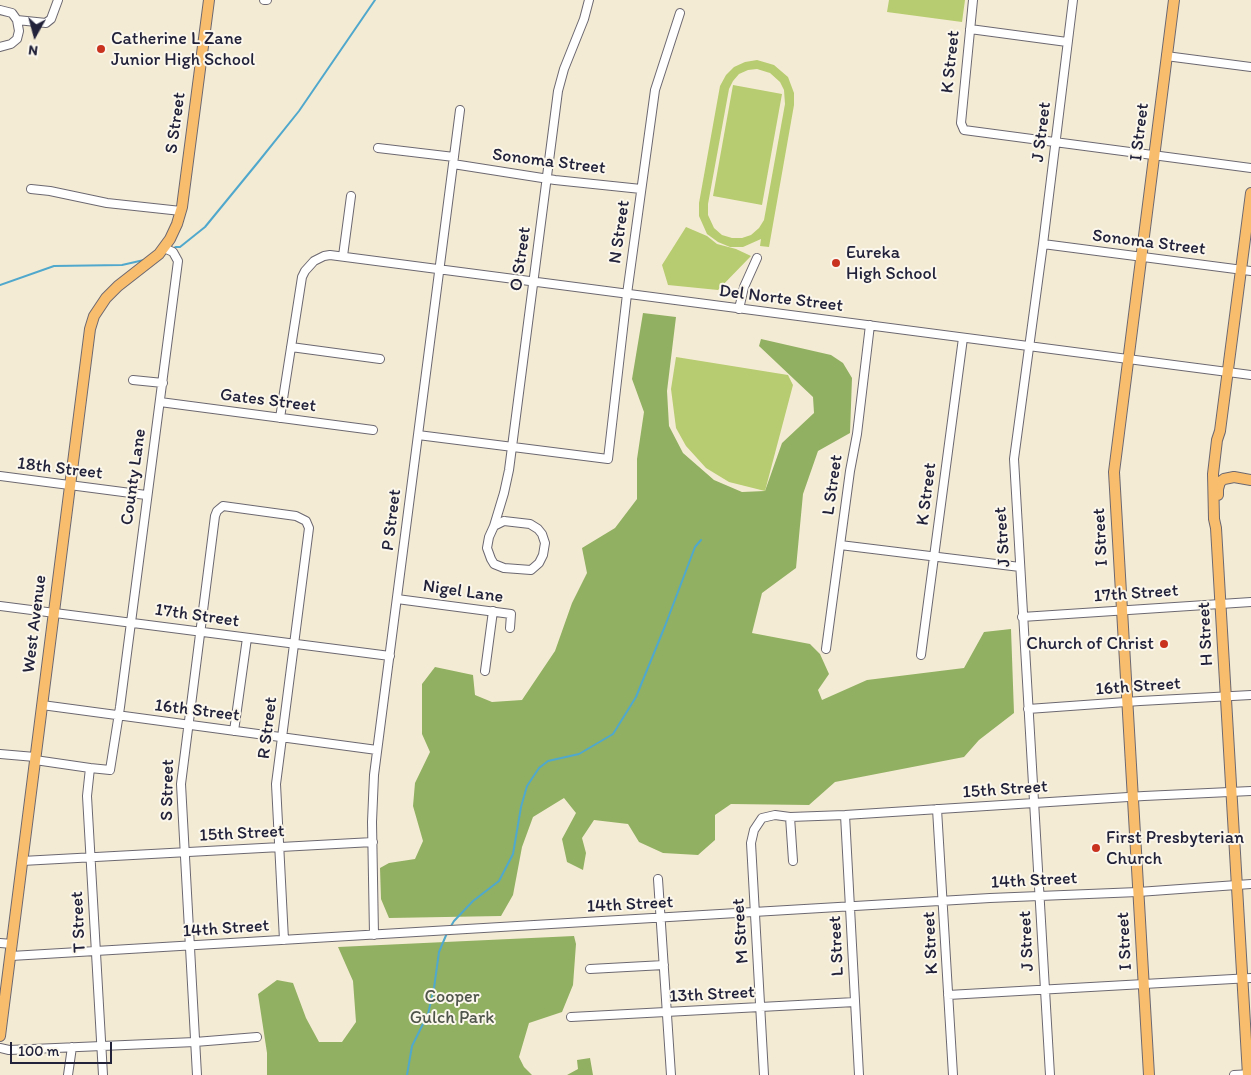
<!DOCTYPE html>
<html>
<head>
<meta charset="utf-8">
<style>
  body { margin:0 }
  #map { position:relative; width:1251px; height:1075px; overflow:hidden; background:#f4ebd4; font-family:Itim,sans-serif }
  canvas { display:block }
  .north { position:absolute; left:10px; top:10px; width:50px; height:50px; -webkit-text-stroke:4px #fbf7ec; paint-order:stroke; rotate:187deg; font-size:14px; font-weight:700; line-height:20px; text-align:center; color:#22223b }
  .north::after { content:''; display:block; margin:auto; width:18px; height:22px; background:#22223b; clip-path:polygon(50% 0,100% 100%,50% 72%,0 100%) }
  .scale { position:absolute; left:10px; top:1042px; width:102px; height:22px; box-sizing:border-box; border:2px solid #22223b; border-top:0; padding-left:6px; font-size:15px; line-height:18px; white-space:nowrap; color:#22223b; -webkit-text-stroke:4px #fbf7ec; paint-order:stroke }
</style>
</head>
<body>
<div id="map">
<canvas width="1251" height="1075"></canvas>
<div class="north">N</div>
<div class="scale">100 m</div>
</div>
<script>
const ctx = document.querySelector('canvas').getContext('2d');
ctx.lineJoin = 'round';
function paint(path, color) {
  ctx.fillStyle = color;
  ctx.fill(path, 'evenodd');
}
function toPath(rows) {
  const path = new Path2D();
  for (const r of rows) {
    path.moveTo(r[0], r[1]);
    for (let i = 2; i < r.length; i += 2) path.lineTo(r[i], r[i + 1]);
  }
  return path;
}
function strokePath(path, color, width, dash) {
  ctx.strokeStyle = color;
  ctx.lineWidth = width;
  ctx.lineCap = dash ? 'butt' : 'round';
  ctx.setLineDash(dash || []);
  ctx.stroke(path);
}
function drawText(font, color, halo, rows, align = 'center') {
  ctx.font = font + ' Itim,sans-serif';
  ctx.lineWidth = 4;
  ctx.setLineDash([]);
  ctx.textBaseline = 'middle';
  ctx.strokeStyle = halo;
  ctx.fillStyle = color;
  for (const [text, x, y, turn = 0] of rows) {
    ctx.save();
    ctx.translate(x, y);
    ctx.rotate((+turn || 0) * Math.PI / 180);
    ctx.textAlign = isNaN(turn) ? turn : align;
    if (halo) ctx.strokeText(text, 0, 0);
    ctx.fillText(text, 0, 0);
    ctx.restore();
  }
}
const green = toPath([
  [889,0,965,0,962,22,887,12],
  [757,60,774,65,788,77,794,93,794,105,769,247,760,246,761,239,743,247,730,247,718,242,707,234,699,216,699,203,720,86,726,75,734,67,745,62],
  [757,69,770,73,780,82,784,90,785,104,764,220,759,228,751,235,742,238,732,238,722,235,714,228,708,215,708,204,729,89,733,81,739,74,748,70],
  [733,85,782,94,762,205,713,196],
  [686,227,707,236,717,244,736,249,751,256,718,290,668,285,662,265],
  [676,357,788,375,793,385,765,491,729,482,706,468,686,446,676,428,671,389]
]);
const forest = toPath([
  [643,313,676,317,667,391,669,426,683,453,714,480,742,492,765,491,782,443,814,413,813,397,759,346,761,339,831,355,843,363,852,378,850,433,818,451,803,494,796,568,762,593,752,633,810,644,820,654,829,674,818,690,822,700,867,680,964,668,984,632,1011,629,1014,713,979,740,964,757,835,782,809,805,731,804,715,815,715,840,698,855,663,853,639,842,628,824,594,820,582,838,586,853,583,870,567,862,562,839,576,813,564,798,533,817,522,847,513,895,501,916,389,918,381,899,380,868,389,863,415,859,423,841,413,806,415,783,430,752,422,734,422,684,435,667,473,675,475,695,492,702,522,700,555,651,572,603,587,573,582,548,615,528,637,499,637,459,644,412,632,379],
  [574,936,576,944,573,985,562,1012,529,1023,519,1057,524,1067,532,1075,267,1075,267,1053,258,994,277,980,293,983,306,1018,319,1042,342,1042,356,1022,353,981,338,947],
  [590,1058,593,1075,567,1075,578,1069,577,1060]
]);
const stream = toPath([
  [172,249,176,247,180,247,205,227,259,161,299,111,375,0],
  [0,285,54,266,122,265,144,260],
  [451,926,454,921,473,901,499,881,513,854,521,807,527,786,539,768,548,761,579,754,613,734,636,697,665,626,695,547,701,540],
  [407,1075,412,1046,428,1014,434,988,439,952,447,933]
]);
const minor = toPath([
  [264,0,267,0],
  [973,0,961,123,964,130,1251,168],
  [0,10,12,13,17,20,19,31,17,39,11,44,0,47],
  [17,20,46,23,51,19,58,0],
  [970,29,1067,42],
  [1166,56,1251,67],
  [378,148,454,157],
  [453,164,555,180,641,189],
  [31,189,50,191,107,203,181,211],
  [1043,244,1251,271],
  [343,256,351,196],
  [739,309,744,287,757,258],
  [291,347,380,359],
  [133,380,163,383],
  [160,402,373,430],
  [280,418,302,277,305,271,314,261,324,256,330,255,1251,375],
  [418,435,608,459,627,294,655,90,680,13],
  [0,476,146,495],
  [504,521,530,524,538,529,542,534,545,543,543,555,539,563,531,570,504,568,494,564,491,559,487,548,489,537,494,526,504,521],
  [494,526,504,493,509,470,558,91,564,69,584,19,589,0],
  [840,545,1020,567],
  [397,599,511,614,510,628],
  [0,606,390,656],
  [1022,617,1251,602],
  [826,649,850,471,857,434,870,325],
  [921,655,963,338],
  [485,671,493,611],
  [42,705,377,750],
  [1028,709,1140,701,1251,695],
  [234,731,247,638],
  [0,754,35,757],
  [35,760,90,768],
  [937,809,953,1075],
  [845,815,859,1075],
  [790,817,793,861],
  [22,861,373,842],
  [658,879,671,1075],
  [374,935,372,822,374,775,460,110],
  [0,943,12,944],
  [11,956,990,898,1138,892,1251,884],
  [590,969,664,965],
  [948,995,1251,978],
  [571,1017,855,1002],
  [0,1048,9,1050,195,1042,257,1037],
  [68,1075,72,1047],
  [103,1075,87,796,90,768,110,770,120,707,178,261,173,252,164,248],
  [197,1075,181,784,215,516,217,511,223,506,296,516,306,521,309,528,276,784,284,940],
  [764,1075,751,843,754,830,762,818,775,815,790,817,845,815,1144,796,1251,791],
  [1050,1075,1014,459,1043,244,1073,0],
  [1234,1075,1251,1074]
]);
const major = toPath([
  [1218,495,1218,489,1220,482,1224,479,1234,477,1251,480],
  [0,1036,90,329,94,316,106,298,118,286,159,254,170,239,177,224,182,207,209,0],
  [1149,1075,1114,472,1174,0],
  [1248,1075,1216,528,1214,519,1213,474,1217,440,1220,431,1251,193]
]);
const markers = [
  [101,49,5,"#c8321e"],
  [836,263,5,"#c8321e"],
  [1164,644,5,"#c8321e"],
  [1096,848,5,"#c8321e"]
];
const poiNames = [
  ["Catherine L Zane",111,39],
  ["Junior High School",111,60],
  ["Eureka",846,253],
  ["High School",846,274],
  ["Church of Christ",1154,644,"right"],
  ["First Presbyterian",1106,838],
  ["Church",1106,859]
];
const streetNames = [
  ["K Street",951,62,-84],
  ["S Street",176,123,-82],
  ["J Street",1042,132,-83],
  ["I Street",1140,132,-83],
  ["Sonoma Street",549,162,7],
  ["N Street",620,232,-82],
  ["Sonoma Street",1149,243,7],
  ["O Street",521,259,-82],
  ["Del Norte Street",781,299,7],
  ["Gates Street",268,401,7],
  ["18th Street",60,469,7],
  ["County Lane",134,477,-82],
  ["L Street",833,485,-82],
  ["K Street",927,494,-83],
  ["P Street",392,520,-83],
  ["J Street",1003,537,-94],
  ["I Street",1101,537,-93],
  ["Nigel Lane",463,592,8],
  ["17th Street",1136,594,-4],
  ["17th Street",197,616,8],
  ["West Avenue",35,624,-83],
  ["H Street",1206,634,-93],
  ["16th Street",1138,687,-4],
  ["16th Street",197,711,7],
  ["R Street",268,728,-83],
  ["S Street",168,790,-89],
  ["15th Street",1005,790,-4],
  ["15th Street",242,834,-3],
  ["14th Street",1034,881,-3],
  ["14th Street",630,905,-3],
  ["T Street",79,922,-93],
  ["14th Street",226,929,-4],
  ["M Street",741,931,-94],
  ["J Street",1027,941,-93],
  ["I Street",1125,941,-93],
  ["K Street",931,943,-93],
  ["L Street",837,946,-93],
  ["13th Street",712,995,-3]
];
const parkNames = [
  ["Cooper",452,997],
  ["Gulch Park",452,1018]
];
paint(green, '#b7cc70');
paint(forest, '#91b062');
strokePath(stream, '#50a8cd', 2);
strokePath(minor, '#6c6871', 10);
strokePath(major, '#6c6871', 12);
strokePath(minor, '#fff', 8);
strokePath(major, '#f9be6d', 10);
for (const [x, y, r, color] of markers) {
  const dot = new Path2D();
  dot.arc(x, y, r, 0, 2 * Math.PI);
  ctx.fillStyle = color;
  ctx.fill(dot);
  strokePath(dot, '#fbf7ec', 2);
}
drawText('18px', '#22223b', '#fbf7ec', poiNames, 'left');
drawText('18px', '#22223b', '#fbf7ec', streetNames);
drawText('18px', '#4f554b', '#fbf7ec', parkNames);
</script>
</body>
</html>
